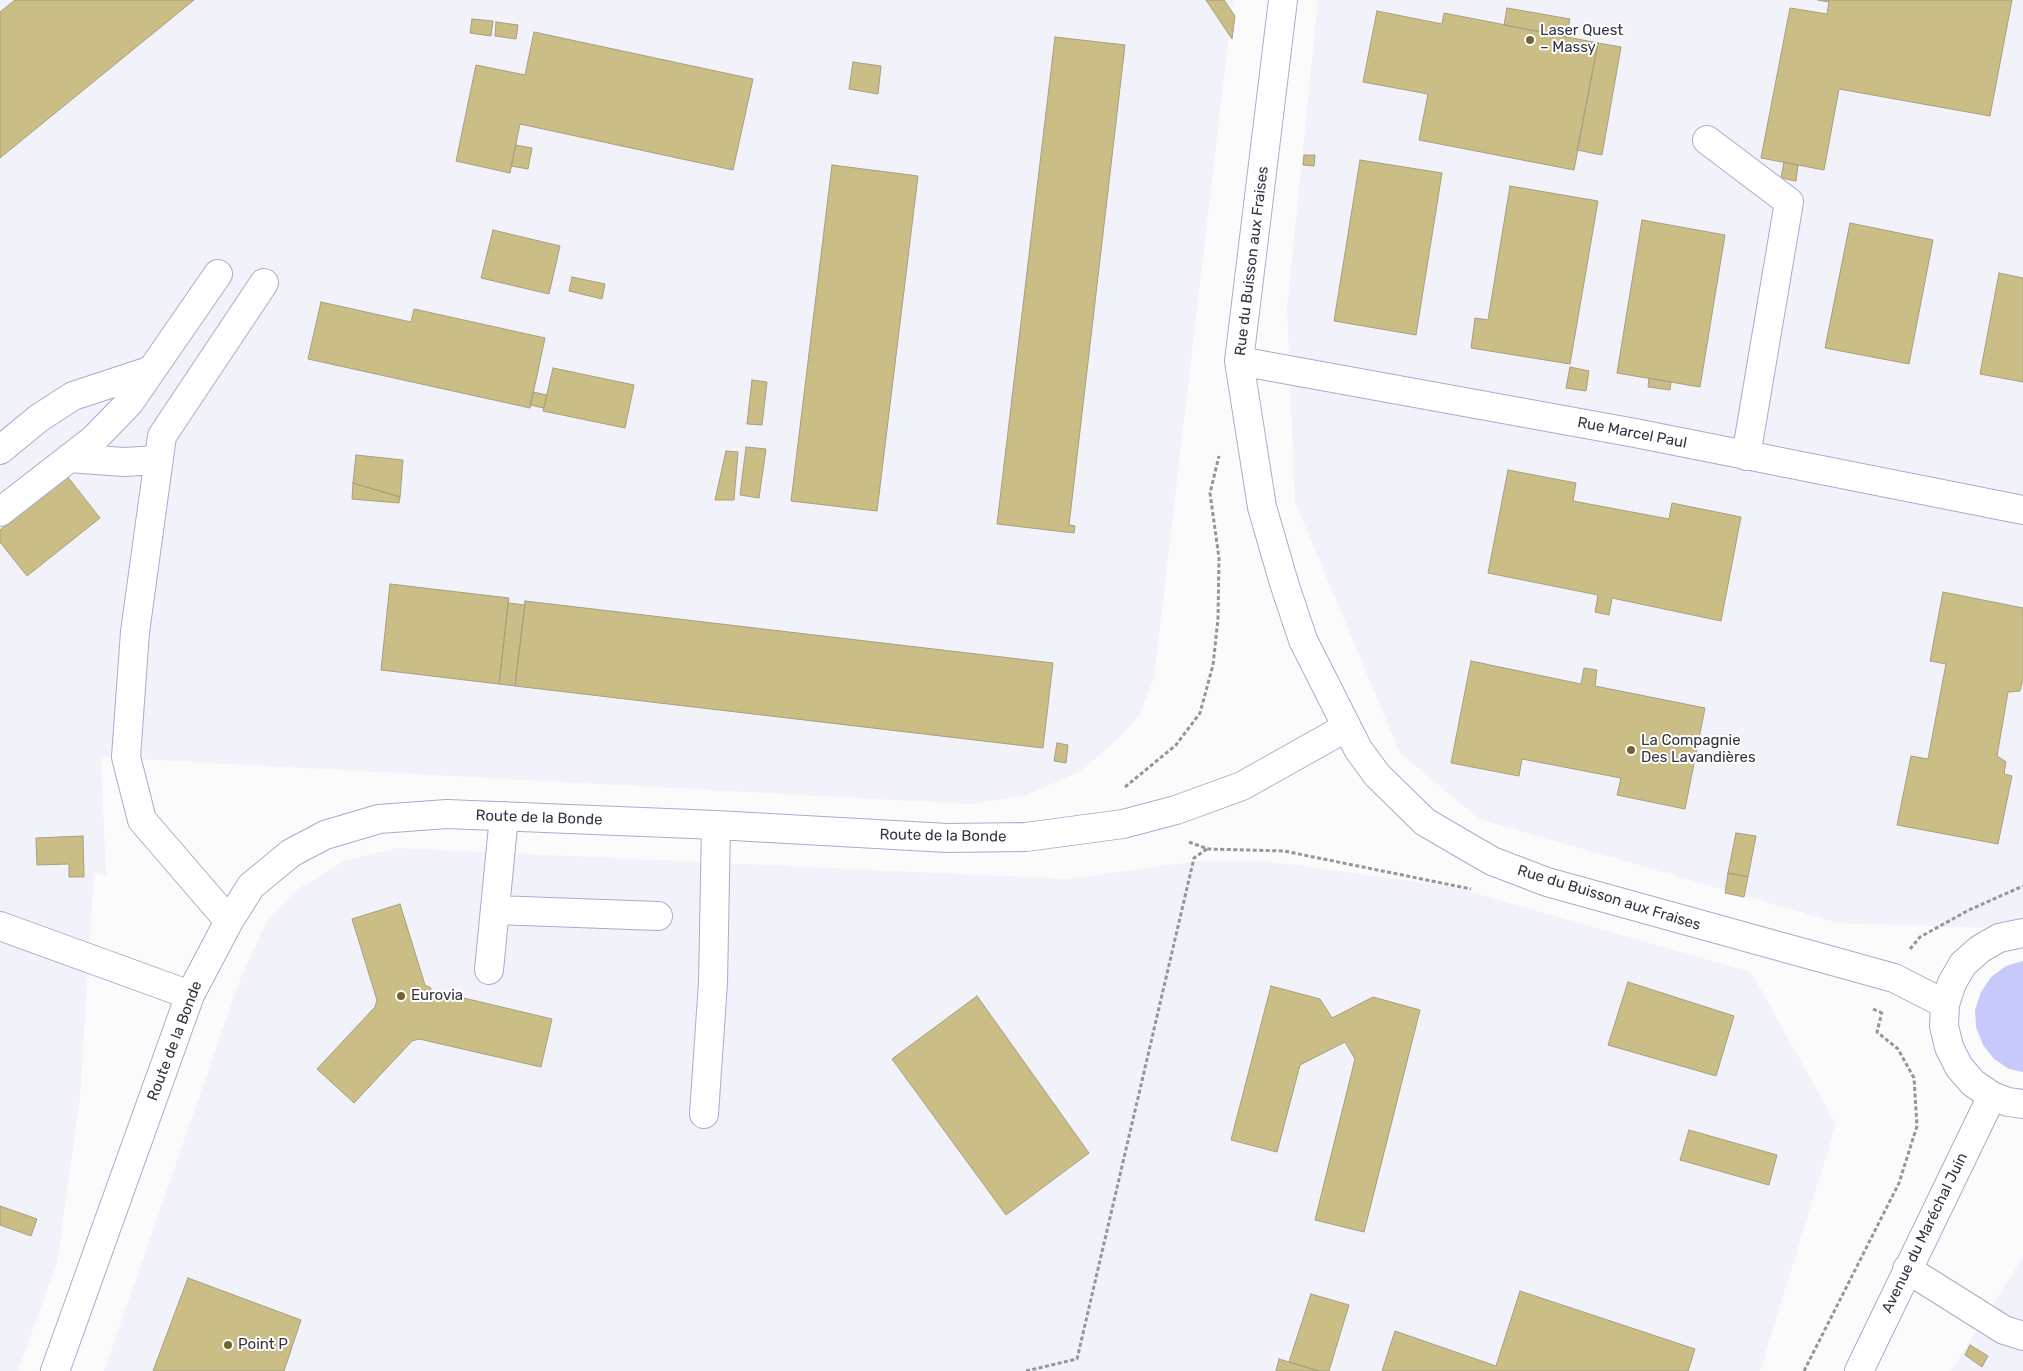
<!DOCTYPE html>
<html>
<head>
<meta charset="utf-8">
<style>
  body { margin:0 }
  canvas { display:block; background:#fbfbfb }
</style>
</head>
<body>
<canvas width="2023" height="1371"></canvas>
<script>
const ctx = document.querySelector('canvas').getContext('2d');
ctx.lineJoin = 'round';
function paint(path, color) {
  ctx.fillStyle = color;
  ctx.fill(path, 'evenodd');
}
function toPath(rows) {
  const path = new Path2D();
  for (const r of rows) {
    path.moveTo(r[0], r[1]);
    for (let i = 2; i < r.length; i += 2) path.lineTo(r[i], r[i + 1]);
  }
  return path;
}
function strokePath(path, color, width, dash) {
  ctx.strokeStyle = color;
  ctx.lineWidth = width;
  ctx.lineCap = dash ? 'butt' : 'round';
  ctx.setLineDash(dash || []);
  ctx.stroke(path);
}
function drawText(font, color, halo, rows, align = 'center') {
  ctx.font = font + ' Rubik,sans-serif';
  ctx.lineWidth = 4;
  ctx.setLineDash([]);
  ctx.textBaseline = 'middle';
  ctx.strokeStyle = halo;
  ctx.fillStyle = color;
  for (const [text, x, y, turn = 0] of rows) {
    ctx.save();
    ctx.translate(x, y);
    ctx.rotate((+turn || 0) * Math.PI / 180);
    ctx.textAlign = isNaN(turn) ? turn : align;
    if (halo) ctx.strokeText(text, 0, 0);
    ctx.fillText(text, 0, 0);
    ctx.restore();
  }
}
const built = toPath([
  [0,0,1233,0,1154,678,1140,714,1119,738,1081,771,1024,796,969,804,101,757,106,876,94,872,80,1097,57,1263,18,1371,0,1371],
  [1318,0,2023,0,2023,929,1838,923,1479,819,1400,753,1295,502,1287,308],
  [397,848,1068,879,1198,861,1266,861,1453,887,1751,972,1836,1124,1760,1371,104,1371,239,982,267,921,298,889,344,861],
  [2023,1257,2023,1371,1951,1371]
]);
const green = toPath([
  [2023,961,2023,1072,2009,1069,1994,1059,1983,1045,1976,1027,1975,1010,1981,992,1991,977,2006,966]
]);
const building = toPath([
  [15,0,194,0,0,158,0,12,15,0],
  [1206,0,1224,0,1235,16,1232,39,1206,0],
  [1818,0,2012,0,1990,116,1839,89,1824,170,1761,158,1790,8,1827,14,1829,2,1818,0],
  [1507,8,1570,19,1566,37,1504,25,1507,8],
  [1377,11,1442,24,1444,13,1598,43,1574,170,1419,140,1428,94,1363,82,1377,11],
  [472,19,493,21,491,36,470,33,472,19],
  [496,22,518,25,516,39,495,36,496,22],
  [534,32,753,79,733,170,520,124,510,173,456,161,476,65,525,75,534,32],
  [1055,37,1125,45,1069,525,1075,526,1074,533,997,524,1055,37],
  [1598,43,1621,47,1602,155,1577,150,1598,43],
  [853,62,881,66,878,94,849,89,853,62],
  [516,145,532,148,528,169,511,166,516,145],
  [1304,155,1315,155,1314,166,1303,165,1304,155],
  [1360,160,1442,173,1416,335,1334,321,1360,160],
  [1784,162,1798,165,1796,181,1781,178,1784,162],
  [832,165,918,176,877,511,791,501,832,165],
  [1510,186,1598,201,1570,364,1471,348,1475,318,1488,320,1510,186],
  [1642,220,1725,235,1700,387,1617,373,1642,220],
  [1850,223,1933,240,1909,364,1825,348,1850,223],
  [493,230,560,246,549,294,481,278,493,230],
  [1999,273,2023,278,2023,382,1980,374,1999,273],
  [572,277,605,284,602,299,569,291,572,277],
  [321,302,411,322,414,309,545,338,530,408,308,359,321,302],
  [1570,367,1589,371,1586,391,1566,388,1570,367],
  [553,368,634,385,625,428,543,411,553,368],
  [1649,378,1671,382,1670,390,1648,387,1649,378],
  [752,380,767,382,762,425,747,424,752,380],
  [533,392,547,395,544,408,530,405,533,392],
  [746,447,766,449,759,498,740,495,746,447],
  [726,451,738,452,734,500,715,500,726,451],
  [356,455,403,460,400,497,353,483,356,455],
  [1508,470,1576,483,1573,501,1669,519,1672,503,1741,517,1721,621,1612,598,1609,615,1595,612,1598,595,1488,573,1508,470],
  [67,476,100,518,27,576,0,542,0,530,67,476],
  [353,483,400,497,399,503,352,499,353,483],
  [390,584,509,598,499,684,381,670,390,584],
  [1943,592,2023,608,2023,679,2020,691,2008,692,1997,756,2006,762,2004,774,2012,776,1998,844,1897,825,1911,756,1928,759,1946,664,1930,661,1943,592],
  [525,601,1053,663,1043,748,515,686,525,601],
  [508,603,525,605,515,686,499,684,508,603],
  [1471,661,1581,684,1584,668,1597,670,1595,686,1705,708,1685,809,1617,795,1621,778,1522,759,1519,776,1451,763,1471,661],
  [1057,743,1068,745,1066,763,1054,761,1057,743],
  [1736,833,1756,836,1748,877,1728,873,1736,833],
  [83,836,84,877,69,877,69,864,37,865,36,838,83,836],
  [1728,873,1748,877,1744,897,1725,893,1728,873],
  [400,904,425,985,431,988,430,990,552,1019,541,1067,419,1039,412,1041,354,1103,317,1069,375,1007,377,1000,352,919,400,904],
  [1628,982,1734,1016,1716,1076,1608,1045,1628,982],
  [1271,986,1320,999,1332,1018,1373,997,1420,1010,1364,1232,1315,1220,1355,1059,1345,1042,1300,1065,1277,1152,1231,1140,1271,986],
  [977,996,1089,1153,1006,1215,892,1059,977,996],
  [1689,1130,1777,1155,1769,1185,1680,1160,1689,1130],
  [0,1206,37,1219,31,1236,0,1225,0,1206],
  [188,1278,301,1320,284,1371,153,1371,188,1278],
  [1520,1291,1695,1349,1688,1371,1382,1371,1395,1331,1496,1366,1520,1291],
  [1311,1294,1349,1305,1329,1371,1319,1371,1289,1362,1311,1294],
  [1970,1345,1988,1356,1982,1367,1965,1355,1970,1345],
  [1279,1359,1319,1371,1276,1371,1279,1359]
]);
const path = toPath([
  [1125,787,1176,745,1200,713,1213,665,1218,619,1219,558,1210,493,1219,456],
  [1189,842,1208,849,1284,851,1471,889],
  [1910,949,1920,937,1969,910,2023,886],
  [1873,1009,1882,1013],
  [1026,1371,1077,1359,1194,858,1207,849],
  [1804,1371,1899,1183,1917,1126,1914,1078,1898,1049,1877,1032,1882,1012]
]);
const minor = toPath([
  [1283,0,1239,361,1262,507,1284,583,1303,640,1358,749,1377,775,1425,822,1492,861,1547,882,1894,978,1945,1004],
  [1707,140,1789,202,1746,456],
  [1239,361,1635,433,2023,510],
  [0,450,39,418,73,396,152,370],
  [69,458,124,462,158,460],
  [0,512,94,439,129,403,218,274],
  [496,910,658,916],
  [229,921,142,820,126,757,135,632,162,436,264,283],
  [0,926,190,995],
  [2023,933,1999,938,1980,949,1963,964,1952,983,1945,1004,1944,1026,1949,1047,1959,1067,1973,1083,1992,1096,2008,1102,2023,1104],
  [489,970,504,816],
  [704,1114,713,983,716,825],
  [1907,1269,2004,1330,2023,1336],
  [55,1371,190,995,229,921,251,886,291,853,325,835,379,819,447,814,716,825,947,838,1026,837,1123,824,1176,810,1242,786,1347,727],
  [1859,1371,1992,1096]
]);
const markers = [
  [1530,40,5,"#716532"],
  [1631,750,5,"#716532"],
  [401,996,5,"#716532"],
  [228,1345,5,"#716532"]
];
const poiNames = [
  ["Laser Quest",1540,31],
  ["– Massy",1540,48],
  ["La Compagnie",1641,741],
  ["Des Lavandières",1641,758],
  ["Eurovia",411,996],
  ["Point P",238,1345]
];
const streetNames = [
  ["Rue du Buisson aux Fraises",1252,261,-83],
  ["Rue Marcel Paul",1632,433,11],
  ["Route de la Bonde",539,818,2],
  ["Route de la Bonde",943,836,1],
  ["Rue du Buisson aux Fraises",1609,898,17],
  ["Route de la Bonde",175,1041,-69],
  ["Avenue du Maréchal Juin",1925,1233,-64]
];
paint(built, '#f2f2fb');
paint(green, '#c7c9fa');
paint(building, '#cabd86');
strokePath(building, '#a8a07d', 1);
strokePath(minor, '#aaabce', 30);
strokePath(path, '#95969d', 3, [4, 2.5]);
strokePath(minor, '#fff', 28);
for (const [x, y, r, color] of markers) {
  const dot = new Path2D();
  dot.arc(x, y, r, 0, 2 * Math.PI);
  ctx.fillStyle = color;
  ctx.fill(dot);
  strokePath(dot, '#fff', 2);
}
drawText('15px', '#343543', '#fff', poiNames, 'left');
drawText('15px', '#343543', '#fff', streetNames);
</script>
</body>
</html>
